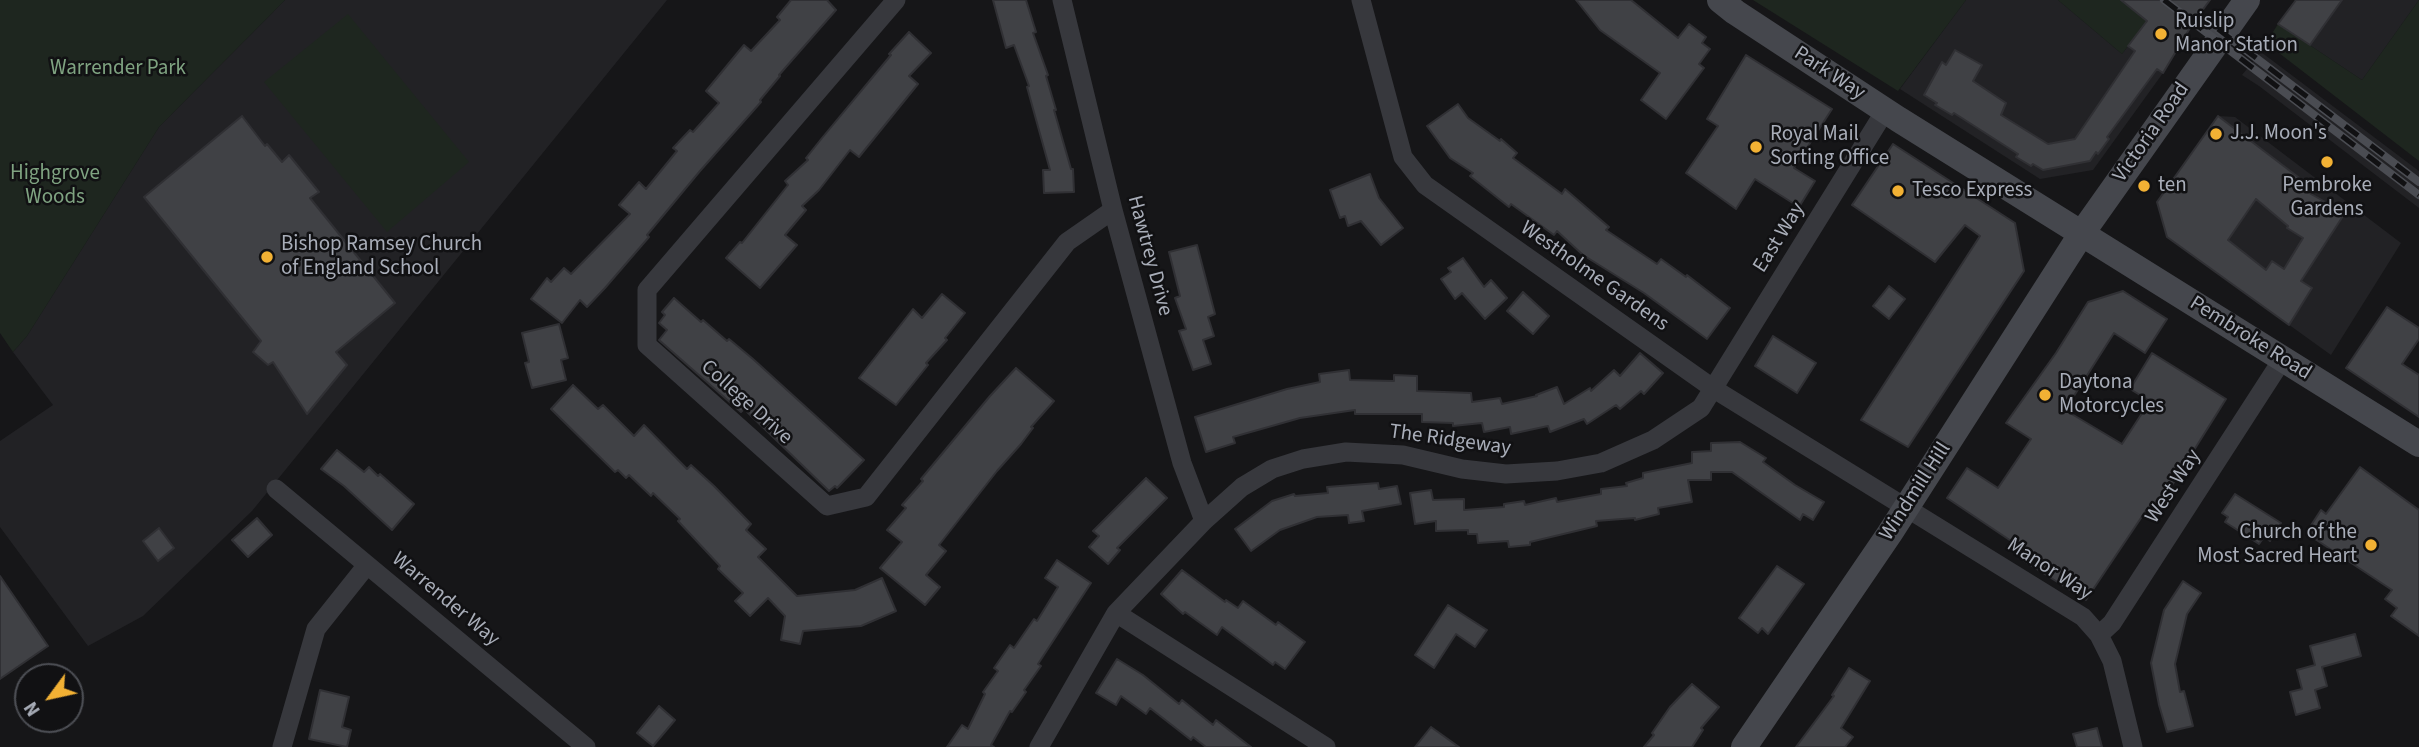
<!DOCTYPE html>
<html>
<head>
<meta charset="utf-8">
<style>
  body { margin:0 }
  #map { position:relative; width:2419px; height:747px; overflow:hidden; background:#161618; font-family:"Source Sans 3",sans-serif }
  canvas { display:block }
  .north { position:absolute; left:14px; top:663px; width:70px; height:70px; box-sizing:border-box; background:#111113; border:2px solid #4d4f55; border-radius:50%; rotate:237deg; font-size:19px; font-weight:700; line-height:28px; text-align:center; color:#a8adb8 }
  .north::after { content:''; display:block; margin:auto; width:24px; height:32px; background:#f2b134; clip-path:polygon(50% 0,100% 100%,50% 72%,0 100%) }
</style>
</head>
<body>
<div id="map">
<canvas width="2419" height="747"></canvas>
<div class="north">N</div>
</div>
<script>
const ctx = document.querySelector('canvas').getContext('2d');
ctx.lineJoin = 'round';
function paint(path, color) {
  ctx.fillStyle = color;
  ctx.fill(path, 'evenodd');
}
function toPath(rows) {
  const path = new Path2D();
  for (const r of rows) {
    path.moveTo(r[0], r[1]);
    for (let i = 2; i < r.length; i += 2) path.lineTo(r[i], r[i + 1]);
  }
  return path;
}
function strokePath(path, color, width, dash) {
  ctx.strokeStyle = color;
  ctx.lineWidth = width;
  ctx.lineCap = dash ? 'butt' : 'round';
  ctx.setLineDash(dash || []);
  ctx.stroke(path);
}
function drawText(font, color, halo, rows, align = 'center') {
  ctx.font = font + ' "Source Sans 3",sans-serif';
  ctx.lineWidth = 5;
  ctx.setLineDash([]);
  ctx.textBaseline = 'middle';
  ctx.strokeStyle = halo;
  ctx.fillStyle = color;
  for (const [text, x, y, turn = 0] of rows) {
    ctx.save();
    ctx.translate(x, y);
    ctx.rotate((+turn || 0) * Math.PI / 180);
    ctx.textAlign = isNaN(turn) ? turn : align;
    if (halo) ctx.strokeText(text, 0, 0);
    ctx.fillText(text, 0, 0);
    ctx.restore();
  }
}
const built = toPath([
  [285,0,667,0,252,511,143,616,88,646,0,527,0,441,53,405,13,352,27,336,159,127],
  [1966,0,2058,0,2122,54,2128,46,2163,73,2093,170,2040,179,1900,89],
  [2296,0,2419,0,2362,80,2278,24],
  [2261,52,2419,171,2419,208,2259,86,2242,75],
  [2218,116,2235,117,2401,243,2331,355,2167,237,2157,202]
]);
const green = toPath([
  [0,0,285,0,159,127,27,336,13,352,0,333],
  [1753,0,1966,0,1898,91],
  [2058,0,2121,0,2147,21,2122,54],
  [2419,0,2419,161,2266,43,2278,24,2362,80],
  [348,14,469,162,387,232,264,82]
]);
const building = toPath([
  [791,0,827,0,836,10,779,75,780,76,760,100,761,102,700,171,647,235,649,237,605,288,587,307,580,300,562,323,531,299,547,278,551,282,564,268,571,274,630,214,619,205,639,182,646,189,677,151,673,148,690,130,693,132,719,103,706,91,744,45,751,51,780,20,777,17,791,0],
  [993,0,1026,0,1036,32,1033,33,1048,75,1046,76,1056,110,1054,110,1071,169,1073,169,1074,192,1044,193,1043,170,1050,170,1027,87,1029,86,1014,45,1006,48,993,0],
  [1576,0,1631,0,1678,38,1689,24,1706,37,1702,43,1710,49,1699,64,1704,68,1666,119,1641,100,1660,73,1600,30,1576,0],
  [2121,0,2210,0,2193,23,2163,73,2157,69,2107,137,2109,139,2098,154,2096,152,2090,161,2043,170,2033,164,2031,166,2016,157,2018,154,1954,113,1952,115,1935,105,1937,103,1924,95,1942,62,1946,65,1955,50,1982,65,1973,81,2006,103,2001,115,2048,144,2075,139,2135,51,2128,46,2147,21,2121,0],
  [2296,0,2342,0,2310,45,2278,24,2296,0],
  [909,32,931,53,909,76,918,84,859,157,850,150,819,190,802,206,806,210,785,235,797,245,760,288,726,258,740,242,742,243,788,185,785,181,808,160,806,158,822,138,891,55,889,54,909,32],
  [1746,55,1832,109,1794,168,1815,181,1799,207,1755,179,1736,209,1686,173,1718,126,1707,119,1746,55],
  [1458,104,1468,118,1500,141,1501,139,1517,153,1513,158,1562,194,1565,189,1609,227,1606,230,1657,264,1661,259,1686,277,1687,275,1730,308,1707,339,1644,293,1583,255,1557,231,1554,235,1511,204,1509,207,1470,176,1473,173,1450,158,1427,126,1458,104],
  [242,116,265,146,267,144,282,162,289,155,319,192,310,198,395,303,336,352,347,365,307,414,273,362,268,365,253,352,261,341,144,197,242,116],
  [2218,116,2306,183,2302,189,2345,213,2301,281,2312,288,2289,325,2167,237,2157,202,2218,116],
  [2256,199,2288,226,2287,228,2303,238,2284,269,2272,261,2266,270,2228,240,2256,199],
  [1893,144,2015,223,2024,271,1908,447,1861,420,1980,236,1965,225,1935,262,1852,205,1893,144],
  [1370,174,1379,198,1403,228,1381,245,1361,221,1348,226,1345,216,1340,218,1330,190,1370,174],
  [1197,245,1215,314,1208,317,1214,336,1203,340,1211,364,1193,370,1179,331,1186,329,1175,298,1180,296,1169,252,1197,245],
  [1463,258,1484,287,1491,280,1507,298,1485,319,1462,293,1455,299,1441,279,1451,272,1448,268,1463,258],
  [1889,286,1905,299,1889,319,1873,306,1889,286],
  [2123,291,2167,319,2145,353,2114,333,2065,410,2122,444,2150,401,2130,389,2152,353,2226,399,2154,514,2147,509,2086,600,2024,561,2029,553,1947,498,1967,468,1998,488,2031,439,2006,423,2056,353,2088,302,2123,291],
  [1523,292,1549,316,1533,334,1507,311,1523,292],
  [942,294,965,313,945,338,947,340,926,363,928,365,896,405,859,378,913,309,922,318,942,294],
  [674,298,701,322,703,320,727,341,729,339,753,359,864,460,837,488,835,486,829,491,744,409,741,412,659,340,667,330,659,323,665,315,662,312,674,298],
  [2387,307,2419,328,2419,339,2402,364,2419,375,2419,417,2346,368,2387,307],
  [559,324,568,358,561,360,566,380,532,388,525,363,529,362,522,333,559,324],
  [1773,336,1816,363,1797,393,1755,366,1773,336],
  [1640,353,1663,373,1644,394,1641,391,1620,409,1616,405,1587,424,1584,419,1550,432,1548,426,1511,434,1510,427,1484,432,1482,423,1453,426,1453,423,1422,422,1422,414,1355,414,1355,410,1300,418,1272,426,1233,437,1235,443,1206,452,1195,417,1287,389,1320,382,1319,374,1349,370,1350,380,1394,381,1394,375,1417,376,1417,391,1471,393,1472,402,1500,398,1502,404,1537,396,1536,395,1557,387,1564,404,1590,388,1591,391,1614,370,1620,376,1640,353],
  [1016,368,1054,401,1031,427,1033,428,1021,444,997,471,939,545,946,551,926,575,940,587,925,605,880,568,902,542,887,530,906,508,902,505,923,481,921,479,990,396,1016,368],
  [573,385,598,409,603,405,634,436,644,425,687,469,691,465,714,486,751,524,746,530,766,549,758,557,797,596,855,590,882,578,896,611,861,626,803,631,800,644,781,640,785,616,768,598,750,616,735,601,743,593,718,569,720,566,678,521,680,519,653,493,651,496,629,475,626,478,618,470,615,472,551,409,573,385],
  [1740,442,1766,458,1763,462,1795,485,1824,502,1813,520,1803,514,1800,520,1732,472,1711,472,1711,480,1688,480,1692,502,1658,508,1659,514,1635,520,1635,518,1596,521,1597,526,1530,542,1530,545,1509,547,1508,541,1478,543,1477,534,1468,534,1468,530,1436,531,1436,521,1415,524,1410,493,1431,490,1433,500,1464,499,1464,510,1504,507,1504,504,1524,501,1525,505,1556,498,1557,502,1601,494,1601,489,1627,486,1626,483,1643,478,1643,473,1692,463,1692,452,1711,451,1711,443,1740,442],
  [337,450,364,472,369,467,378,476,380,474,414,504,392,530,344,486,321,469,337,450],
  [2360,467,2419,510,2419,636,2391,616,2397,608,2385,599,2392,590,2306,533,2321,510,2326,514,2360,467],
  [1146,478,1167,498,1117,548,1120,550,1108,564,1089,547,1099,536,1093,531,1146,478],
  [1378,483,1379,489,1397,486,1401,504,1362,511,1364,521,1349,523,1348,515,1317,517,1280,530,1251,551,1235,529,1272,501,1294,494,1295,496,1328,493,1327,487,1378,483],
  [2235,494,2281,523,2270,541,2264,537,2259,544,2225,522,2228,517,2222,513,2235,494],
  [257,518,272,535,248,557,232,540,257,518],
  [159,528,174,548,158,561,143,541,159,528],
  [1057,560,1091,583,1038,664,1041,666,1024,690,1026,692,1012,712,1010,711,991,745,994,747,947,747,962,725,968,729,985,694,983,692,998,671,994,668,1010,645,1014,648,1034,619,1037,621,1058,587,1045,578,1057,560],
  [1777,566,1804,584,1768,634,1762,628,1758,633,1739,618,1777,566],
  [1182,570,1225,602,1226,600,1238,608,1243,601,1276,625,1278,622,1305,642,1285,669,1275,662,1273,665,1222,627,1217,635,1185,612,1183,614,1161,594,1182,570],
  [0,576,48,646,0,679,0,576],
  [2183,581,2201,593,2187,614,2175,664,2180,692,2184,691,2193,726,2167,732,2159,705,2151,663,2164,610,2183,581],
  [1448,605,1487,630,1475,647,1456,634,1434,668,1415,655,1448,605],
  [2355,634,2361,656,2322,667,2327,686,2315,690,2320,708,2296,715,2290,692,2302,689,2297,670,2315,665,2310,646,2355,634],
  [1117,659,1143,675,1179,704,1182,700,1213,725,1216,720,1251,747,1206,747,1193,737,1191,740,1150,708,1146,714,1121,696,1116,705,1096,693,1117,659],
  [1849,668,1870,681,1841,728,1853,737,1845,747,1796,747,1834,696,1832,695,1849,668],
  [1692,684,1719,707,1701,728,1703,730,1692,747,1644,747,1654,735,1652,733,1670,707,1692,684],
  [320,690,349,697,342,727,351,730,347,747,309,739,320,690],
  [659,706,675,720,653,746,637,733,659,706],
  [1431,727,1459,747,1415,747,1431,727],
  [2097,728,2102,747,2077,747,2073,734,2097,728]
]);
const street = toPath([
  [896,0,647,290,647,345,827,506,866,497,1067,242,1113,210],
  [1062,0,1113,210,1182,463,1204,521],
  [1361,0,1403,157,1425,185,1714,389,2083,617,2099,635,2112,661,2133,747],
  [276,489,586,747],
  [1116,613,1326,747],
  [2099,635,2112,623,2282,360],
  [282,747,316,629,367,565],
  [1039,747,1116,613,1204,521,1242,487,1272,469,1303,459,1346,452,1403,455,1462,469,1506,474,1557,471,1601,463,1653,440,1701,408,1885,111]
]);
const secondary = toPath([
  [1720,0,1735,12,1898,119,2419,444],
  [1744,747,1890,533,2082,233,2247,0]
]);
const rail = toPath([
  [2164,0,2419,195],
  [2218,29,2419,182]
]);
const markers = [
  [2161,34,7,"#f2b134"],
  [2216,134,7,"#f2b134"],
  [1756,147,7,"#f2b134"],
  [2327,162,7,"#f2b134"],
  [2144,186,7,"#f2b134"],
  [1898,191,7,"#f2b134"],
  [267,257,7,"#f2b134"],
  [2045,395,7,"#f2b134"],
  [2371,545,7,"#f2b134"]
];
const poiNames = [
  ["Ruislip",2175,22],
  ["Manor Station",2175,46],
  ["J.J. Moon's",2230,134],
  ["Royal Mail",1770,135],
  ["Sorting Office",1770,159],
  ["ten",2158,186],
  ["Pembroke",2327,186,"center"],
  ["Gardens",2327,210,"center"],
  ["Tesco Express",1912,191],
  ["Bishop Ramsey Church",281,245],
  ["of England School",281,269],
  ["Daytona",2059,383],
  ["Motorcycles",2059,407],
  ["Church of the",2357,533,"right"],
  ["Most Sacred Heart",2357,557,"right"]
];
const parkNames = [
  ["Warrender Park",118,69],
  ["Highgrove",55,174],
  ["Woods",55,198]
];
const streetNames = [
  ["Park Way",1829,74,33],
  ["Victoria Road",2152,133,-55],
  ["East Way",1780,238,-58],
  ["Hawtrey Drive",1149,256,75],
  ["Westholme Gardens",1594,277,35],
  ["Pembroke Road",2250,339,32],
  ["College Drive",746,403,42],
  ["The Ridgeway",1450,441,8],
  ["West Way",2174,487,-57],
  ["Windmill Hill",1916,492,-57],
  ["Manor Way",2049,570,33],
  ["Warrender Way",445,600,40]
];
paint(built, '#222225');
paint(green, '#1e261f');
paint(building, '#404145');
strokePath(building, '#303034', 2);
strokePath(street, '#37383d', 19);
strokePath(secondary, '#45474d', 26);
strokePath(rail, '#4a4c52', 8);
strokePath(rail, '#111113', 5, [16]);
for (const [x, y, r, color] of markers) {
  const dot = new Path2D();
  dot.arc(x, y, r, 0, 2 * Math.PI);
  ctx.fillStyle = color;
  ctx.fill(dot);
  strokePath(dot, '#111113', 2.5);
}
drawText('21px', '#a8adb8', '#111113', poiNames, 'left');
drawText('21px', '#7fa381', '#111113', parkNames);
drawText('21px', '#a8adb8', '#111113', streetNames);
</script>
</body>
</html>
